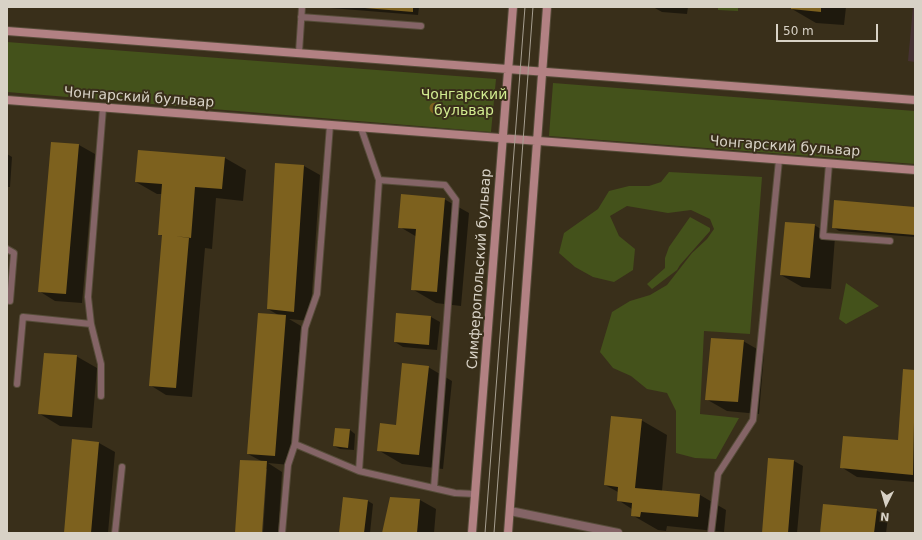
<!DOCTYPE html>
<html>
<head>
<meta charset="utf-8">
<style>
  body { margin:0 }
  #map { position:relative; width:922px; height:540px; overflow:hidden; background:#392f1a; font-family:"DejaVu Sans",sans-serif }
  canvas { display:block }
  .frame { position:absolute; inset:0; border:8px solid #d8d2c6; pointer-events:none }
  .north { position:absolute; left:866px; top:484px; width:40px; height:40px; -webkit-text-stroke:3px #392f1a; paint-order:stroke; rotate:185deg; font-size:11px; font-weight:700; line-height:16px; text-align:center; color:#d8d2c6 }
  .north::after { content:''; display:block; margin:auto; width:14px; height:18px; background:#d8d2c6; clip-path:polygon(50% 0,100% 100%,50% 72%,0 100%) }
  .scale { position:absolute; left:776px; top:24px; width:102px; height:18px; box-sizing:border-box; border:2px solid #d8d2c6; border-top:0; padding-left:5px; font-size:12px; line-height:14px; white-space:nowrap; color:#d8d2c6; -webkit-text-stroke:3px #392f1a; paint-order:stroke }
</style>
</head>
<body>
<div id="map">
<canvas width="922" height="540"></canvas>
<div class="frame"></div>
<div class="north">N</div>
<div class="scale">50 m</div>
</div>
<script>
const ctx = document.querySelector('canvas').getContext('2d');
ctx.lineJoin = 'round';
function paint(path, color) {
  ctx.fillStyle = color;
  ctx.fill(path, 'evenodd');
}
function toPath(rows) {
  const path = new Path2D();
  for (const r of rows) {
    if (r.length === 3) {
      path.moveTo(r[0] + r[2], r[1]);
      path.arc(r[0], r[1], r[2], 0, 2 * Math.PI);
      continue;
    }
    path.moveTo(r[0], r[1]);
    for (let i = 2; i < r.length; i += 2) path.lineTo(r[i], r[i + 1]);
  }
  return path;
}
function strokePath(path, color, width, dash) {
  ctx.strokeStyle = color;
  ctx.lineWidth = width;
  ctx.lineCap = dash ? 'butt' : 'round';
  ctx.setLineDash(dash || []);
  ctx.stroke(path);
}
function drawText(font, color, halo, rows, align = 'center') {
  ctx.font = font + ' "DejaVu Sans",sans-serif';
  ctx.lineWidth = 4;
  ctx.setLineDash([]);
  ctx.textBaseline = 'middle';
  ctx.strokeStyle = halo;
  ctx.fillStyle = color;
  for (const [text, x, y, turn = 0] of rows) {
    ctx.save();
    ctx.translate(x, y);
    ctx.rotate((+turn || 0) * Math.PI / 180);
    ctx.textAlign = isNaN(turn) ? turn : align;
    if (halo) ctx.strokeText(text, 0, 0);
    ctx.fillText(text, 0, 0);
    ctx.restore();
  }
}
const education = toPath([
  [913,7,915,7,915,62,908,61]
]);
const green = toPath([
  [718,7,738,7,738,11,718,10],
  [7,42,496,79,491,132,7,92],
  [553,83,915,111,915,164,549,136],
  [669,172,762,177,750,334,704,331,700,414,739,418,716,459,695,458,676,453,676,411,667,393,647,389,631,376,613,368,600,352,612,312,630,301,650,295,667,285,692,253,707,239,714,229,710,219,691,210,668,213,627,206,610,216,619,236,635,249,633,270,614,282,593,277,575,267,559,253,564,233,598,209,609,191,629,186,649,186,661,182],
  [690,217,710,228,710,231,680,265,677,270,652,289,647,284,665,268,665,258,669,247],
  [846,283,879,306,846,324,839,319]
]);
const shadow = toPath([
  [318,7,419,7,418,15],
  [653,7,688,7,687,14,662,12],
  [792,7,846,7,844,25,816,23,792,9],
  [436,109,5],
  [79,145,95,154,82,303,55,301,39,291],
  [7,154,12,157,10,187,7,187],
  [225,158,246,170,243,201,216,198,212,249,205,248,192,397,166,395,150,385,163,236,159,234,162,194,157,194,136,182],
  [304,166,320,175,310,321,289,319,301,326,290,465,268,463,282,472,278,533,263,533,267,469,265,469,261,533,236,533,263,462,248,454,280,316,268,309],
  [444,199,469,213,461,306,436,303,412,289,417,237,400,227],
  [915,208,915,237,839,231,833,227],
  [814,225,835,237,831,289,802,287,781,275],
  [397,315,431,317,440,322,437,350,403,347,395,342],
  [743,341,764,353,759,414,727,411,706,399],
  [76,356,97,368,92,428,60,426,40,414],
  [428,367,452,381,443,469,402,464,378,450,397,426],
  [904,370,915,371,915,482,857,477,841,467,899,441],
  [641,420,667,435,662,491,700,495,726,510,724,532,667,526,666,531,658,530,632,515,632,509,618,500,618,492,605,485],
  [350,430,355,434,354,450,340,449,334,446],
  [99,443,115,452,108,533,65,533],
  [769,459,794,461,803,466,797,533,763,533],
  [391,498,420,500,436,509,434,533,383,533],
  [368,501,373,504,370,533,340,533],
  [876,510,888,517,886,533,821,533]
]);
const building = toPath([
  [353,7,413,7,413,12],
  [791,7,821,7,821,12,791,9],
  [435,108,5.5],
  [51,142,79,144,66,294,38,292],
  [138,150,225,157,222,189,195,187,191,238,175,236,189,238,176,388,149,386,162,235,158,235,162,184,135,182],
  [275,163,304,165,294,312,267,309],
  [401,194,445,198,437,292,411,290,416,229,398,228],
  [834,200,915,207,915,235,832,228],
  [785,222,815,224,810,278,780,275],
  [258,313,286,315,275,456,247,454],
  [396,313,431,316,429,345,394,342],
  [711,338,744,340,738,402,705,400],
  [44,353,77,355,72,417,38,414],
  [402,363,429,366,419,455,377,451,380,423,396,425],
  [903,369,915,370,913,475,840,468,843,436,898,440],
  [611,416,642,419,635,488,700,494,698,517,641,512,640,517,631,516,632,503,617,501,618,487,604,485],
  [335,428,350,429,348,448,333,446],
  [72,439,99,442,91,533,64,533],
  [768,458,794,460,788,533,762,533],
  [240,460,267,461,262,533,235,533],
  [343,497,368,500,364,533,339,533],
  [390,497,420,499,417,533,382,533],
  [823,504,877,509,874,533,820,533]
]);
const service = toPath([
  [301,17,421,26],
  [299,52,302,7],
  [361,128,379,180,359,471,455,493,475,494],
  [829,164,823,236,890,241],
  [379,180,445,185,456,200,434,488],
  [7,249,14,253,10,301],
  [17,384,23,317,91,324],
  [101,396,101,364,91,324,88,297,103,108],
  [295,444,359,471],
  [115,533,122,467],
  [282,533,288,465,295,444,305,328,317,294,330,125],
  [711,533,718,474,753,420,779,160]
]);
const minor = toPath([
  [510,511,618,533]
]);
const secondary = toPath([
  [7,31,915,100],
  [7,100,915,170],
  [472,533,513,7],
  [508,533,547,7]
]);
const tram = toPath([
  [485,533,525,7],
  [494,533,533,7]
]);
const parkNames = [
  ["Чонгарский",464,95],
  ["бульвар",464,111]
];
const streetNames = [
  ["Чонгарский бульвар",139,98,4],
  ["Чонгарский бульвар",785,147,4],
  ["Симферопольский бульвар",480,269,-86]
];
paint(education, '#463234');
paint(green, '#44521b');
paint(shadow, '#0007');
paint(building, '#7d611e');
strokePath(service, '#564c39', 8);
strokePath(minor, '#564c39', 10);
strokePath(secondary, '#564c39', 10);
strokePath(service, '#846466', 6);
strokePath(minor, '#846466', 8);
strokePath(secondary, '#b28183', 8);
strokePath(tram, '#a79f91', 1);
drawText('14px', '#d2ec90', '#392f1a', parkNames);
drawText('14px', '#d8d2c6', '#392f1a', streetNames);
</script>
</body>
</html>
